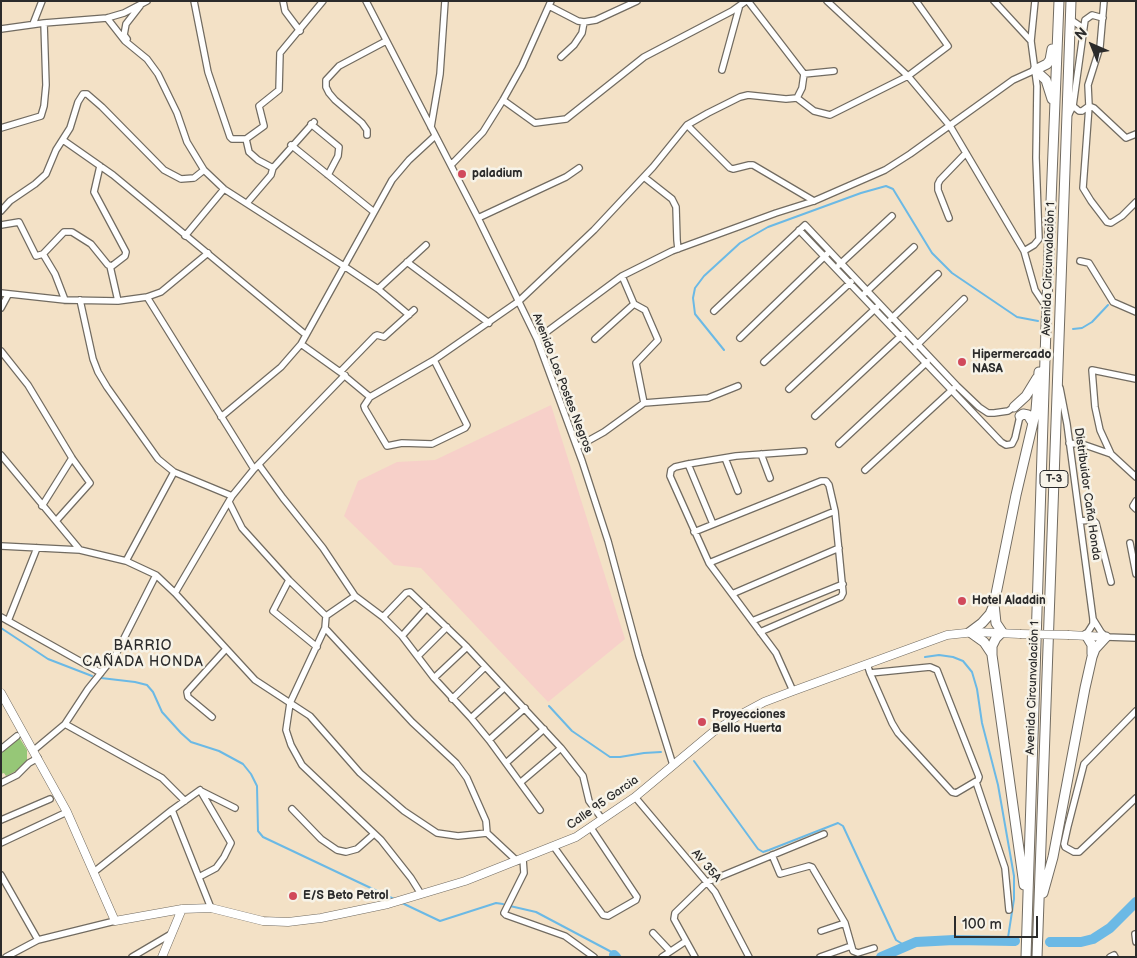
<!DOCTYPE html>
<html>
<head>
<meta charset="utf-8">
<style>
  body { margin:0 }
  #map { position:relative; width:1137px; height:958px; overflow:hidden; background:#f3e1c6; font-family:"Balsamiq Sans",sans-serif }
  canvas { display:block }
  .frame { position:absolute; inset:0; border:2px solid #2b2b2b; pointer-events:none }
  .north { position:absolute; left:1067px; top:20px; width:50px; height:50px; -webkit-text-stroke:4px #f7f3e8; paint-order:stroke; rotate:316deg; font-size:14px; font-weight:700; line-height:20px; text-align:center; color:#2b2b2b }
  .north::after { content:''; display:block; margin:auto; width:18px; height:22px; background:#2b2b2b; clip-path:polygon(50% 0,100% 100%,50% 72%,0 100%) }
  .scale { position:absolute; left:954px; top:916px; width:84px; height:22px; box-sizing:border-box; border:2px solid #2b2b2b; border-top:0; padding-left:6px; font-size:15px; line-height:18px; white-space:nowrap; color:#2b2b2b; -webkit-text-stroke:4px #f7f3e8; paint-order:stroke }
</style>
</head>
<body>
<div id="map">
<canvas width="1137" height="958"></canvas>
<div class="frame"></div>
<div class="north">N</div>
<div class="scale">100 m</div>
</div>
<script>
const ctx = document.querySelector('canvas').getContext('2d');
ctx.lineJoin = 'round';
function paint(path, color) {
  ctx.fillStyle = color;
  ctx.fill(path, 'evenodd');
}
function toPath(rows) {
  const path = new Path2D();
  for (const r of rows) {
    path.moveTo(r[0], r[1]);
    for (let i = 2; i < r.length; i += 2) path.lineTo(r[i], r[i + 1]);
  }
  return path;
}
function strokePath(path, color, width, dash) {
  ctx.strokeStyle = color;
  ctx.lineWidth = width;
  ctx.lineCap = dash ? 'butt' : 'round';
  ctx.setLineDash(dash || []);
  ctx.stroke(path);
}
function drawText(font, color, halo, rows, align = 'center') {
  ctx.font = font + ' "Balsamiq Sans",sans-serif';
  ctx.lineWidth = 5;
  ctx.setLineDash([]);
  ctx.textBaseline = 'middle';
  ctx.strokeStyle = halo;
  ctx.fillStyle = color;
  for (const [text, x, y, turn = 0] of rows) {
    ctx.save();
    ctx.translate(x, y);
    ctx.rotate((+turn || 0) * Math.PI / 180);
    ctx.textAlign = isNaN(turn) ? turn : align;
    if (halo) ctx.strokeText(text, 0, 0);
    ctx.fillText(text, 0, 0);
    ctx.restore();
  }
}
const built = toPath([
  [551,405,625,639,548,702,421,568,394,565,344,516,358,481,397,462,435,460]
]);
const green = toPath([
  [19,737,27,750,27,760,16,771,6,776,4,773,1,774,1,752]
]);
const stream = toPath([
  [1073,329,1082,328,1092,322,1108,305],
  [724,350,695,314,693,298,695,288,704,276,740,243,768,227,861,193,886,186,893,189,932,253,952,273,1017,317,1038,321],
  [1,628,48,659,92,676],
  [925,657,939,655,953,657,963,661,972,672,977,689,982,723,998,785,1014,876,1014,899,1007,944],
  [101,678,135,682,147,685,153,692,162,712,181,733,191,742,219,751,243,764,251,774,257,786,258,831,263,837,394,899],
  [549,706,572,731,610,757,620,757,644,753,661,752],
  [694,761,758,849,763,852,769,850,838,823,843,826,896,940,904,945],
  [402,903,440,921,496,903,503,904],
  [510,906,536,912,621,957],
  [1049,946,1078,946,1094,942,1105,935,1136,903],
  [884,957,904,945,921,943,982,941,1015,945]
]);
const river = toPath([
  [1050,942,1081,942,1093,939,1110,928,1136,902],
  [614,955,616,957],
  [881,957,916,942,954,940,1015,941]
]);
const street = toPath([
  [194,1,208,72,230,137,232,139,246,139],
  [283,1,285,11,300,31],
  [366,1,478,218,537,339,582,461,608,541,639,656,673,765],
  [748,1,804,74,802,88,797,98],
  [827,1,908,76,950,126,1024,251,1035,290,1047,308],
  [994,1,1031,41],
  [1104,1,1100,47,1088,85,1089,106,1083,188,1091,201,1107,222,1111,223,1122,216,1136,202],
  [549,6,578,21,584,22,596,20,637,1],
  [107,18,125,41,147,59,158,74,177,113,187,142,204,170,224,189,344,266,378,289,409,315],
  [1070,19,1083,28],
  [33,24,42,1],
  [1,29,44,23,107,18,124,13,147,1],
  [127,39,124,35,126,24,140,6],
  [561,57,574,45,582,33,584,22],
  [722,70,739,8],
  [804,74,834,71],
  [503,100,535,123,566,119,644,57,732,11,746,1],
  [1073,106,1079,111,1082,111,1089,106],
  [1089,106,1094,108,1126,138,1136,134],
  [1069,114,1073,106,1085,20,1092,15,1103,18],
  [311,124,339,147,338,156,328,175],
  [687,125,730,168,733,169,749,165,753,165,814,201],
  [431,127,440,74,445,1],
  [1,128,41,116,44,106,46,85,44,23],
  [367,135,367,130,362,123,335,100,329,93,326,87,326,80,339,66,386,41],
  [63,140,113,175,306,335],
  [291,145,374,212],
  [451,165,483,132,503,100,522,66,551,1],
  [273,168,258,160,249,152,246,139,264,126,259,106,279,90,280,53,323,1],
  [644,177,672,199,676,207,677,240,678,249],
  [247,203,271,175,273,168,314,122],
  [1,211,10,201,35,184,46,174,56,150,70,128,78,102,83,94,87,94,102,107,164,170,181,179,194,178,204,170],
  [478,218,566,177,579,168],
  [949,218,938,190,938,184,940,180,966,153],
  [1,225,19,222,36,256,43,254,64,232,72,232,91,244,108,265,112,266,125,256,126,252,94,192,100,166],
  [799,230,1001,442,1006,445,1012,444,1015,438,1020,416],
  [185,236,224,189],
  [1024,251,1034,245,1039,239,1036,158,1037,86,1031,41,1035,1],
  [43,254,55,274,65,300],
  [1080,261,1089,263,1113,302,1136,312],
  [407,262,489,323],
  [839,265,892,216],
  [110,266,118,301],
  [622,276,634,304,645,310,658,340,636,363,644,403],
  [378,289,426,245],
  [1,293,65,300,118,301,147,297,161,292,208,253],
  [865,293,914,247],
  [147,297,254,469],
  [80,300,93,359,98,372,107,387,158,459,174,472,232,496],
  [1,308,8,295],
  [714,311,805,225,957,386,979,407,988,413,994,413,1008,411,1014,407],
  [891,319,938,274],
  [740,338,827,254],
  [537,339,622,276,672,251,776,213,814,201,885,170,910,154,1013,80,1035,70],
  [595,339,634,304],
  [301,344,340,372,370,397,434,360,519,301,594,230,653,167,687,125,708,113,740,97,748,95,786,99,797,98,814,111,830,115,908,76,948,46,916,1],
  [916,346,964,299],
  [1,351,28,385,72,458,90,483,56,521],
  [764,362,851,282],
  [340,372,375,336,377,335,384,337,414,310],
  [1136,379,1092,370,1095,407,1100,430,1111,454,1136,477],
  [1060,388,1067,424,1093,619,1093,624,1086,635],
  [789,389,877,307],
  [370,397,364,406,365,409,387,446,402,443,432,444,465,428,467,425,434,360],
  [815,416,903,334],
  [221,417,281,367,301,344,392,180,409,160,435,136],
  [1069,443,1085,445,1111,454],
  [839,444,927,362],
  [577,447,604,432,644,403,708,398,738,386],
  [761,454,770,478],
  [1,455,80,550],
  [725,458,738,491],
  [688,464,713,524],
  [259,465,283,498,323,548,355,596,383,617,402,636,434,678,471,718,489,740,540,810],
  [865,470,953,389],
  [1136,501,1133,506,1136,509],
  [229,502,242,528,289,580,326,616,325,628,290,703,286,730,291,745,302,765,381,840,411,878,421,894],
  [42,506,72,458],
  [1080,521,1093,520,1096,523,1111,582],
  [694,532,821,481,826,481,829,485,835,511,843,593,841,597,760,632],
  [1130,543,1136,574],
  [1,546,80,550,126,561,156,575,175,593,255,680,310,716,360,773,404,811,437,833,458,836,487,833,517,861],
  [126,561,174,472],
  [709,563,835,511],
  [289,580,273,611,317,647],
  [175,593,232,496,254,469,345,375],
  [732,594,839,548],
  [326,616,355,596],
  [1,617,101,673],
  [383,617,406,593,410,592,467,647,561,748,583,776,589,801,602,819],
  [1093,619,1101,632,1106,637,1136,638],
  [8,621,37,548],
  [752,621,843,584],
  [325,628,412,722,456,763,467,778,486,821,487,833],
  [402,636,427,608],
  [418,656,447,627],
  [867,664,870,673,892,723,898,733,952,792,956,793,978,780,979,777,937,670,930,667,870,673],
  [434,678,467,647],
  [793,691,776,653,709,563,670,476,671,470,675,467,688,464,736,456,804,451],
  [452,699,485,667],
  [1136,711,1084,764,1068,826,1064,844,1065,847,1074,852,1079,852,1136,798],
  [212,717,188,697,187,692,226,649],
  [471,718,504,688],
  [65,724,162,778,185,801],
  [489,740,525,708],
  [1,749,17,736],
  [34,750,65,724,88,689,116,654,156,575],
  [506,763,544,729],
  [521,782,561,748],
  [976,782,1005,868,1009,910],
  [1,783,17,775,29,763,38,758],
  [201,791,235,808],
  [635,797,715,892,749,957],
  [292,809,321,839,337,850,346,852,357,849,374,834],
  [172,810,211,908],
  [1,820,50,799],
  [1,843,67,812],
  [554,847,603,915,608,916,636,900,637,897,591,828],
  [772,855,780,874,809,866,812,867,845,923,853,951,858,953,874,948],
  [523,859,524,873,504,913,506,915,565,936,594,957],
  [94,872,172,810,200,790],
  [1,875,38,940],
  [199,877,216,868,224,857,231,843,200,790],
  [821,931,845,923],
  [653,933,670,951],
  [1135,934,1136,942],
  [6,957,38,940,115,921],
  [132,957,171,934],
  [662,957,686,941],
  [695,957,674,919,675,913,707,882,824,834],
  [820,957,851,946],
  [1110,957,1114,955,1115,957]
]);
const secondary = toPath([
  [1069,635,1106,637],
  [1,693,67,812,115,921,182,909,211,908,263,921,288,922,321,918,388,904,465,881,576,837,635,797,713,732,738,716,764,702,793,691,947,635,975,632,1020,634],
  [162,957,182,909]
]);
const primary = toPath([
  [1052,99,1046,80,1035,70,1047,64,1050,60,1052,49],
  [1014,407,1026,396,1037,378],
  [1020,416,1023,414,1028,415,1033,423],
  [1086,635,1092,645,1092,654],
  [992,654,984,642,970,632,982,623,990,614,993,607],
  [1024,885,992,655,992,646,996,638,1002,632,996,623,994,604,1016,495,1036,410,1039,372],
  [1043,893,1053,857,1085,688,1092,657,1095,649,1106,637],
  [1026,957,1046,327,1059,1],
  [1037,957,1071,1]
]);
const secondaryBridge = toPath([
  [1020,634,1069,635]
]);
const markers = [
  [462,174,5,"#d1495b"],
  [962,362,5,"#d1495b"],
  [962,601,5,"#d1495b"],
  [702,722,5,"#d1495b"],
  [293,896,5,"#d1495b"]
];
const shields = [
  [1054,479,28]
];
const shieldNames = [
  ["T-3",1054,479]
];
const poiNames = [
  ["paladium",472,174],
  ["Hipermercado",972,355],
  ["NASA",972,369],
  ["Hotel Aladdin",972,601],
  ["Proyecciones",712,715],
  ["Bello Huerta",712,729],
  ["E/S Beto Petrol",303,896]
];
const streetNames = [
  ["Avenida Circunvalación 1",1049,269,-88],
  ["Avenido Los Postes Negros",562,383,69],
  ["Distribuidor Caña Honda",1087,494,82],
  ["Avenida Circunvalación 1",1033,688,-88],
  ["Calle 95 Garcia",603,803,-35],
  ["AV 35A",706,866,50]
];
const neighbourhoodNames = [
  ["BARRIO",143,646],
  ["CAÑADA HONDA",143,662]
];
paint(built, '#f7d0c9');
paint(green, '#96c777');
strokePath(stream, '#6bb9e5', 2);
strokePath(river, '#6bb9e5', 10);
strokePath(street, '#716b61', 8);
strokePath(secondary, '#716b61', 9);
strokePath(primary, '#716b61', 11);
strokePath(street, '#fff', 5.5);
strokePath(secondary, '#fff', 8);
strokePath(primary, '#fff', 9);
strokePath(secondaryBridge, '#716b61', 9, []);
strokePath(secondaryBridge, '#fff', 8);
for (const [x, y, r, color] of markers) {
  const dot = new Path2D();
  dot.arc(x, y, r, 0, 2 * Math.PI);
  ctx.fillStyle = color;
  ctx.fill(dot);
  strokePath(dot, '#f7f3e8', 2);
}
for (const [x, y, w] of shields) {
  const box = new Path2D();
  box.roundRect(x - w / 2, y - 8.5, w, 17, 4);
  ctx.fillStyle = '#f7f3e8';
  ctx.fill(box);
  strokePath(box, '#2b2b2b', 1);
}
drawText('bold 11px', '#2b2b2b', null, shieldNames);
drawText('bold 12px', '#2b2b2b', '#f7f3e8', poiNames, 'left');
drawText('12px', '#2b2b2b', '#f7f3e8', streetNames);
ctx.letterSpacing = '1px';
drawText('14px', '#2b2b2b', '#f7f3e8', neighbourhoodNames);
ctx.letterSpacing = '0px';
</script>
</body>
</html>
